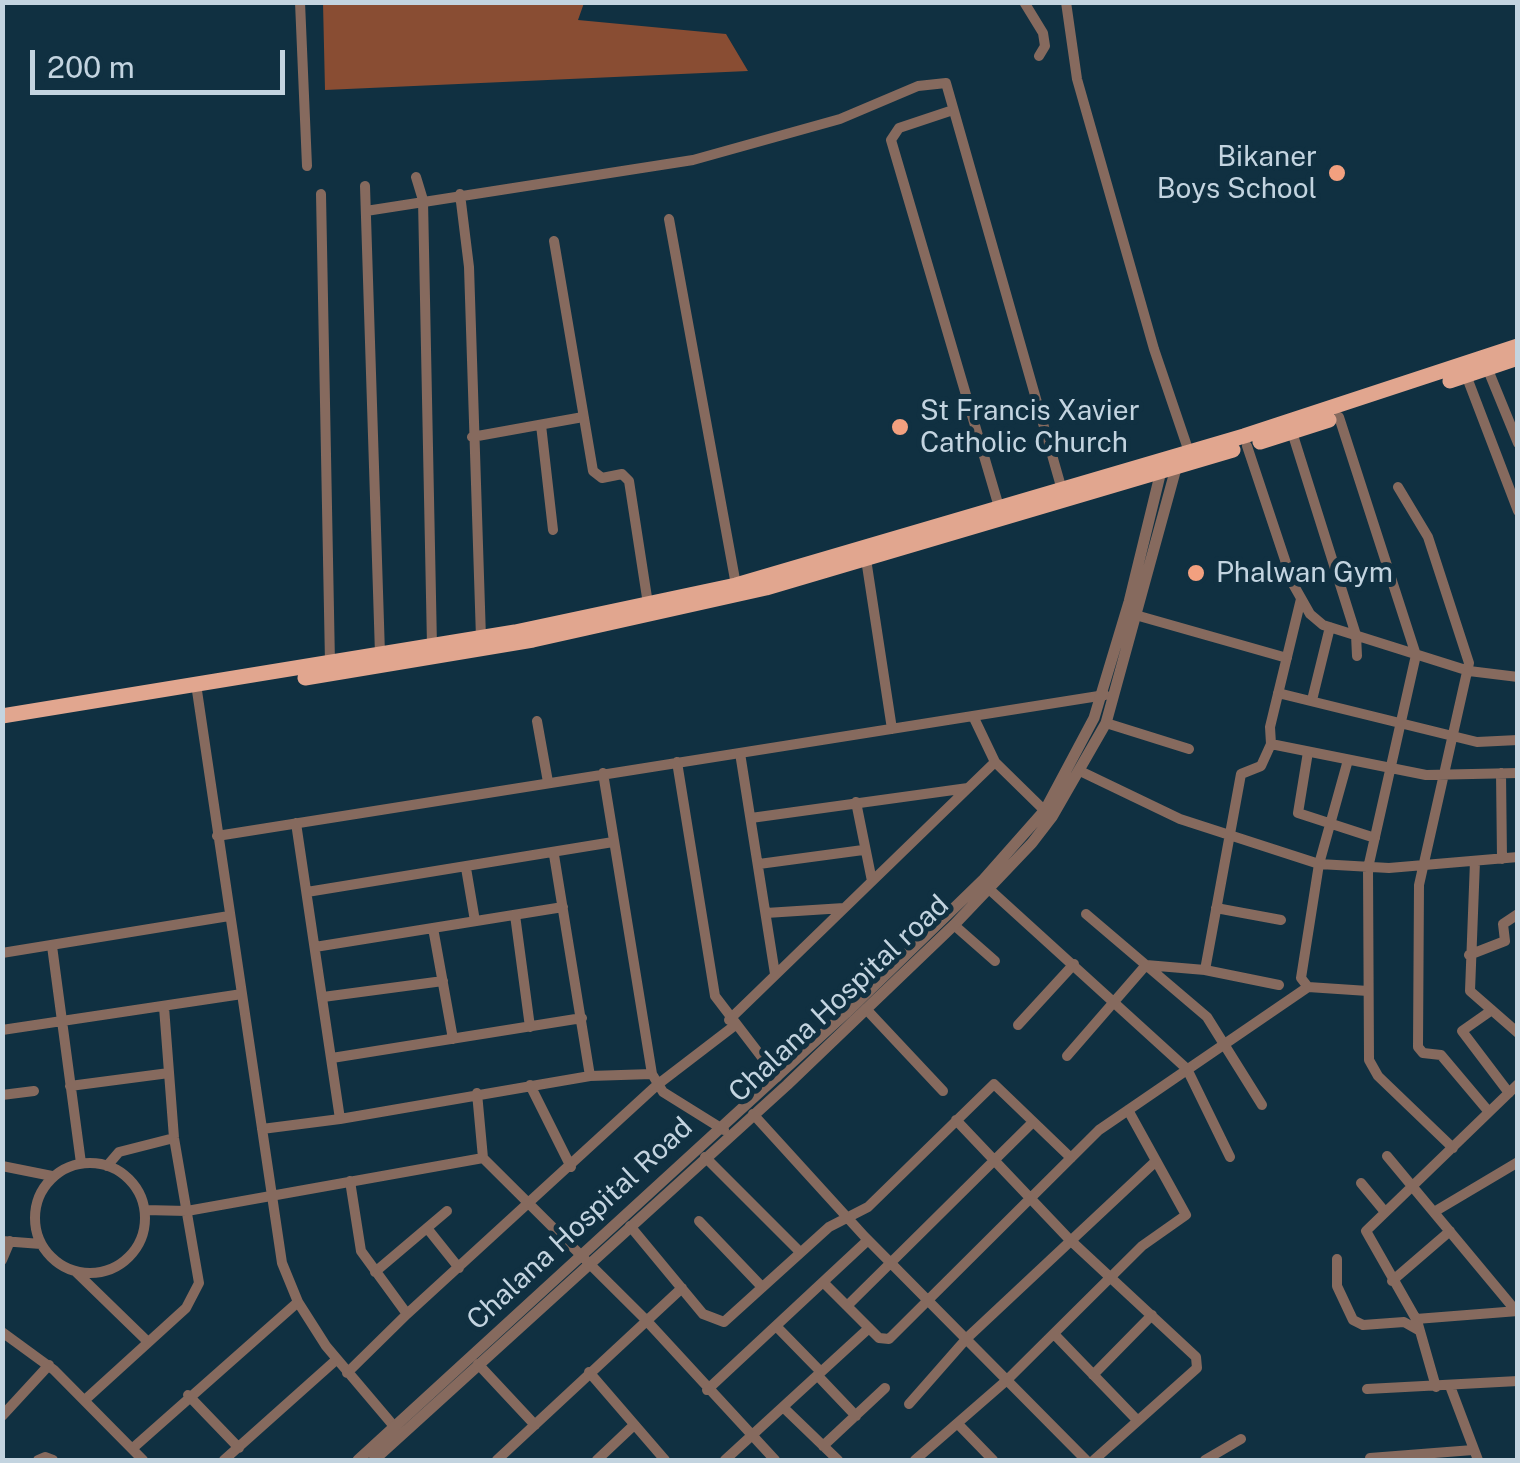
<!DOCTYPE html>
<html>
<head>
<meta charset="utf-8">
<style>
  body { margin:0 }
  #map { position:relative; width:1520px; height:1463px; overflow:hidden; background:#103041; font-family:"Public Sans",sans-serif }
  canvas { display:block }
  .frame { position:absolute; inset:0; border:5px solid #c3d4e0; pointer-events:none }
  .scale { position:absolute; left:30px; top:50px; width:255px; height:45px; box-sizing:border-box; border:5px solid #c3d4e0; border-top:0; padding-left:12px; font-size:30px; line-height:35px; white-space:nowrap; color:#c3d4e0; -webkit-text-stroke:8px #103041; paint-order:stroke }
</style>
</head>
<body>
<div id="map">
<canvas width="1520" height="1463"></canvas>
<div class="frame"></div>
<div class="scale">200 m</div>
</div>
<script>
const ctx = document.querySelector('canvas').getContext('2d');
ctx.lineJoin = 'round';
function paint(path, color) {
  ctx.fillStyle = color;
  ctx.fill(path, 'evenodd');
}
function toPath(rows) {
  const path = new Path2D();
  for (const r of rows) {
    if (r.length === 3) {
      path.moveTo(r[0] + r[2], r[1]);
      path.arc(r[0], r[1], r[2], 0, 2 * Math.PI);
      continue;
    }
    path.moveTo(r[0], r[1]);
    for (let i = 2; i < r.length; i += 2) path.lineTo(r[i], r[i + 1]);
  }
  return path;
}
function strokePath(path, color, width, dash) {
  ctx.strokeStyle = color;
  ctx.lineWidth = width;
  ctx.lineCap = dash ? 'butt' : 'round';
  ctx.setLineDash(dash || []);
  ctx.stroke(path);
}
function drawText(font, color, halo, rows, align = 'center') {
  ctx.font = font + ' "Public Sans",sans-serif';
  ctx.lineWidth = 10;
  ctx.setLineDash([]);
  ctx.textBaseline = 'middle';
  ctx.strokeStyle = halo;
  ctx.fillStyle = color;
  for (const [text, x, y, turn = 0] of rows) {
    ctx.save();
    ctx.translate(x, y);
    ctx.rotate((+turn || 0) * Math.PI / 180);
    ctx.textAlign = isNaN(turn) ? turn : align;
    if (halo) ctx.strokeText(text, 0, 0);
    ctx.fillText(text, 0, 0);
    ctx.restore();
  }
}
const forest = toPath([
  [323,3,584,3,578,20,726,34,748,71,325,90]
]);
const minor = toPath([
  [300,2,307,166],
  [1024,2,1043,33,1045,46,1039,56],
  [1066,2,1077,79,1154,349,1189,452],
  [953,110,899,128,891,140,999,507],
  [416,177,423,200,432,646],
  [365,186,380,654],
  [321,194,330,663],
  [460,194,469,267,481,638],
  [366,211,693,160,840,119,918,86,946,83,1062,490],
  [669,219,736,585],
  [554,241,593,471,602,478,622,474,629,481,648,604],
  [1486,365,1518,443],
  [1466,375,1518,511],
  [1339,417,1416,655,1368,868,1369,1060,1378,1076,1453,1148],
  [541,425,553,530],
  [1292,432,1356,635,1357,656],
  [472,437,583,417],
  [1247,446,1293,584,1310,614,1323,625,1469,671,1518,677],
  [1398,487,1428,537,1469,663,1419,885,1418,1047,1423,1053,1441,1055,1489,1112],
  [866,559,892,729],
  [1139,616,1287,658],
  [196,684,282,1263,298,1302,326,1346,398,1431],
  [1278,693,1477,742,1518,740],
  [1312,700,1330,627],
  [973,716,995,762,1047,813],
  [537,721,548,782],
  [1106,723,1189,749],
  [1271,744,1270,727,1301,599],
  [1308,752,1298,813,1375,838],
  [740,753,775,974],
  [1348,760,1319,864,1301,978,1308,987,1368,991],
  [677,762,715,996,777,1077],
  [1080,771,1180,819,1319,864,1389,868,1518,857],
  [603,773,652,1074,663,1092,724,1130],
  [1501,773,1502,859],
  [856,802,872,881],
  [751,818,968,788],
  [296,823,340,1119,590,1076,652,1074],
  [217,836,1105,695],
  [554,855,590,1076],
  [1475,861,1470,991,1518,1033],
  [759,864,863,850],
  [466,868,475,921],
  [989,889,1187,1069,1230,1157],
  [307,892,613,842],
  [1216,908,1281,920],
  [766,913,844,908],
  [1086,914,1207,1017,1262,1105],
  [515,915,530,1027],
  [954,925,995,961],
  [433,928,453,1039],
  [52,946,81,1163],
  [315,947,563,907],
  [2,953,229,916],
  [1469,955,1505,941,1503,924,1518,914],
  [1205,970,1241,774,1261,766,1271,744,1426,775,1518,773],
  [323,997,443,981],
  [866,1009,943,1091],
  [1492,1010,1462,1031,1509,1093],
  [729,1020,995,762],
  [1018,1025,1074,964],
  [2,1030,242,994],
  [1067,1056,1146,965,1205,970,1279,985],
  [332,1058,582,1018],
  [1518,1084,1366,1231,1416,1319,1518,1311],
  [530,1085,571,1167],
  [70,1086,169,1073],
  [477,1093,483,1158],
  [2,1095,34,1091],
  [753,1114,865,1237,1086,1460],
  [956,1120,1069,1239,1196,1357,1197,1368,1094,1460],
  [262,1129,340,1119],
  [1387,1156,1516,1311],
  [705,1157,800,1252],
  [90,1218,55],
  [2,1166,52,1176],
  [107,1166,119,1152,174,1138],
  [1361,1183,1385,1212],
  [145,1210,187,1211,483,1158,645,1319,775,1460],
  [1434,1212,1518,1162],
  [699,1221,762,1287],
  [630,1226,703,1314,724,1322,829,1227,868,1207,994,1084,1071,1158],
  [427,1228,459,1268],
  [2,1241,41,1244],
  [1337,1259,1337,1286,1353,1320,1363,1325,1404,1322,1420,1331],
  [2,1260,10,1241],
  [75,1271,146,1340],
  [375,1272,447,1211],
  [1392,1281,1450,1231],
  [823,1282,879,1338,889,1339,1099,1130,1308,987],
  [847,1306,1033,1122],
  [407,1314,657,1085,734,1026],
  [1418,1324,1436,1387],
  [776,1326,821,1372],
  [2,1332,54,1370,143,1460],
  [1055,1335,1136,1419],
  [478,1364,535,1425],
  [589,1372,665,1460],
  [347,1373,407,1314,361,1251,350,1181],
  [1093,1375,1152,1315],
  [818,1376,856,1416],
  [1450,1386,1478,1460],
  [1367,1389,1518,1381],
  [707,1390,868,1240],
  [188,1395,239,1448],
  [86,1399,186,1308,199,1283,174,1138,164,1007],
  [909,1404,967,1338,1156,1161],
  [784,1408,838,1460],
  [2,1416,49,1365],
  [958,1424,993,1460],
  [823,1446,885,1388],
  [133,1448,298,1302],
  [1370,1458,1473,1450],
  [38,1460,45,1457,53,1460],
  [224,1460,336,1360],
  [497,1460,682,1288],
  [597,1460,634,1425],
  [725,1460,869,1328],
  [915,1460,1007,1380,1142,1246,1186,1215,1128,1110],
  [1205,1460,1241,1439]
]);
const tertiary = toPath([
  [358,1460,846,1013,984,879,1045,810,1094,718,1129,602,1162,467],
  [374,1460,787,1085,954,925,1032,843,1052,817,1106,723,1178,461]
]);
const primary = toPath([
  [1450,381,1518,358],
  [1260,442,1329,420],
  [305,678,533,640,766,588,1233,450],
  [2,716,515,632,736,585,1244,436,1518,346]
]);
const markers = [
  [1337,173,10,"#f2a07f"],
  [900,427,10,"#f2a07f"],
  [1196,573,10,"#f2a07f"]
];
const poiNames = [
  ["Bikaner",1317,157,"right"],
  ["Boys School",1317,189,"right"],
  ["St Francis Xavier",920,411],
  ["Catholic Church",920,443],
  ["Phalwan Gym",1216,573]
];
const streetNames = [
  ["Chalana Hospital road",839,999,-43],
  ["Chalana Hospital Road",580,1224,-43]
];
paint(forest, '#894d33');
strokePath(minor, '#866a5e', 10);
strokePath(tertiary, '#866a5e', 11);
strokePath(primary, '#e1a68f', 15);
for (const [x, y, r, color] of markers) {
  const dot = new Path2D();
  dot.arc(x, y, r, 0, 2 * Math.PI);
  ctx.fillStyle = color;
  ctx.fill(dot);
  strokePath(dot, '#103041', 4);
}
drawText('28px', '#c3d4e0', '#103041', poiNames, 'left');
drawText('28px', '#c3d4e0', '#103041', streetNames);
</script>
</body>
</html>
